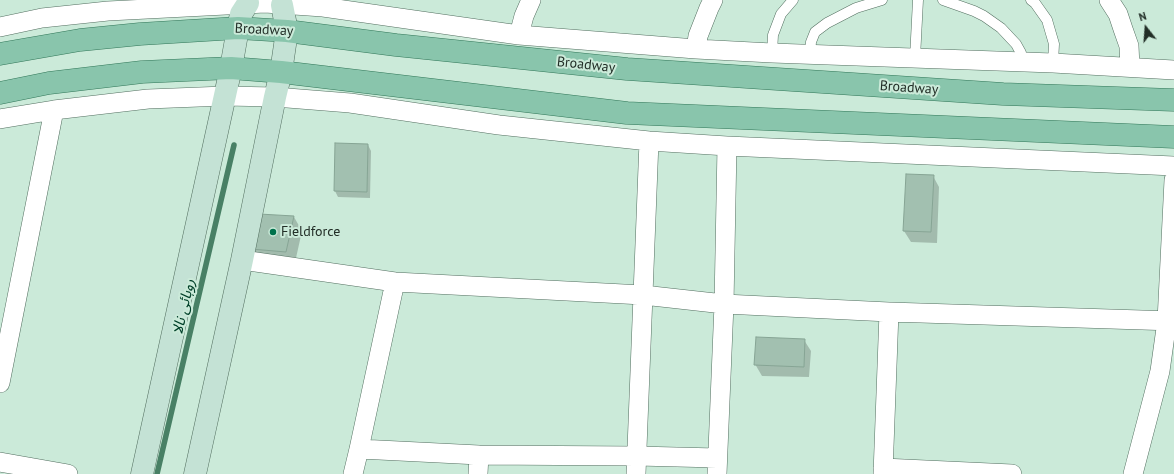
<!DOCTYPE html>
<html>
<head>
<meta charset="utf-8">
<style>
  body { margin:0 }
  #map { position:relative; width:1174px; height:474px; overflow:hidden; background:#cbead9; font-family:"PT Sans",sans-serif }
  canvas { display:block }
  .north { position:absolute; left:1126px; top:8px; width:40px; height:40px; -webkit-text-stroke:3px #cbead9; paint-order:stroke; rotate:343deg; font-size:11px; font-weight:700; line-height:16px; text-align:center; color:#222e27 }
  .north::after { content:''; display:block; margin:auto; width:14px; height:18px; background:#222e27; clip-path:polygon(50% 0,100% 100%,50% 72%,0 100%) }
</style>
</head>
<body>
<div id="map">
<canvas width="1174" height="474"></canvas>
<div class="north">N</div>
</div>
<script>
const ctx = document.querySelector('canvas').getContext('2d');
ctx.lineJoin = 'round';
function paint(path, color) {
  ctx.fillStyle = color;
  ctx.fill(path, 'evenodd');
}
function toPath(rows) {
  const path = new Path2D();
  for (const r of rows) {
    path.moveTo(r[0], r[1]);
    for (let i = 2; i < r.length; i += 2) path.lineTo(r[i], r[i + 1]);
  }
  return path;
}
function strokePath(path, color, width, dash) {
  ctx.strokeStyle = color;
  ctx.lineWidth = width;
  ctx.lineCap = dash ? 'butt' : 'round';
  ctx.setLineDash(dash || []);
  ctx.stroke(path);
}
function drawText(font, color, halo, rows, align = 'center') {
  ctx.font = font + ' "PT Sans","Noto Sans Arabic",sans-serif';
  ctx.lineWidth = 4;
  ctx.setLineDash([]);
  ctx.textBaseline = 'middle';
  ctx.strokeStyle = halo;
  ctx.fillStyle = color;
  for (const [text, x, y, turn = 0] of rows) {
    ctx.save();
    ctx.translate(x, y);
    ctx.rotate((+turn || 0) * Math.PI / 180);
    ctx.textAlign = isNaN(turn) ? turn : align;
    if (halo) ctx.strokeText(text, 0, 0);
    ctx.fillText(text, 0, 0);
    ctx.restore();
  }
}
const shadow = toPath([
  [368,145,371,151,370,198,338,197,335,191],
  [933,176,939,187,937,243,911,242,904,231],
  [294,217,302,231,294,267,261,263,253,249],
  [804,340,811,351,809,377,762,376,755,364]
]);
const stream = toPath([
  [157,474,234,145]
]);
const building = toPath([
  [335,143,368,144,367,192,334,191,335,143],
  [906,174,934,175,931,232,903,231,906,174],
  [259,214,294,216,286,252,251,249,259,214],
  [756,337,805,339,804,367,754,365,756,337]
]);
const lane = toPath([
  [943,0,974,11,984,16,1001,28,1016,44,1021,53,1021,62],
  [1031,0,1035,3,1047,20,1054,44,1053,63],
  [772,53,773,35,781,14,793,0],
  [810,55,811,42,815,32,827,23,856,8,882,0],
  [915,58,918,0]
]);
const street = toPath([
  [1109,0,1118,14,1123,29,1129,46,1130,67],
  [0,27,42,18,108,11,265,3,323,7,519,35,696,49,772,53,1053,63,1174,70],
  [519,35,524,16,531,0],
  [696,49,698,36,709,8,713,0],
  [0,119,54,110,148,99,225,96,275,97,350,103,499,125,649,141,727,146,1174,166],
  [242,260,395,282,643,295,724,304,889,312,1174,321],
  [0,383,54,110],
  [359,449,479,455,637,456,717,458],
  [0,462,68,474],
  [883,468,1012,474],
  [353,474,359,449,395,282],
  [478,474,479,455],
  [636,474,649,141],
  [717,474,724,304,727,146],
  [883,474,889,312],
  [1133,474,1160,371,1167,321,1174,180]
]);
const secondary = toPath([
  [142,474,231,68,238,28,241,14,248,3],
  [195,474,242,260,275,97,281,72,287,31,282,5]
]);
const primary = toPath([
  [0,54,80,40,140,34,238,28,287,31,396,45,627,69,1003,94,1174,100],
  [0,93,49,83,142,72,231,68,281,72,627,113,1174,137]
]);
const markers = [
  [273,232,4,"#00724c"]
];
const streetNames = [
  ["Broadway",264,30,3],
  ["Broadway",586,65,6],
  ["Broadway",909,88,4]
];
const poiNames = [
  ["Fieldforce",281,232]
];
const waterNames = [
  ["روہائی نالا",184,307,-77]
];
paint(shadow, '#0003');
strokePath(stream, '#488065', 5.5);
paint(building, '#a2c0b0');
strokePath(building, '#86a494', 1);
strokePath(lane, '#536f60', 11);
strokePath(street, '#536f60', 20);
strokePath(secondary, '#536f60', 23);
strokePath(primary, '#327759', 23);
strokePath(lane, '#fff', 10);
strokePath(street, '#fff', 19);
strokePath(secondary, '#c4e2d5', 22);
strokePath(primary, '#89c5ac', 22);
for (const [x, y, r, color] of markers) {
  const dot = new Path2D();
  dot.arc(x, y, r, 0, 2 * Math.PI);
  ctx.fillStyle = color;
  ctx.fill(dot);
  strokePath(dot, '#cbead9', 1.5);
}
drawText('14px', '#222e27', '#cbead9', streetNames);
drawText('14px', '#222e27', '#cbead9', poiNames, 'left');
drawText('italic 15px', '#004029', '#cbead9', waterNames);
</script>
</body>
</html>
